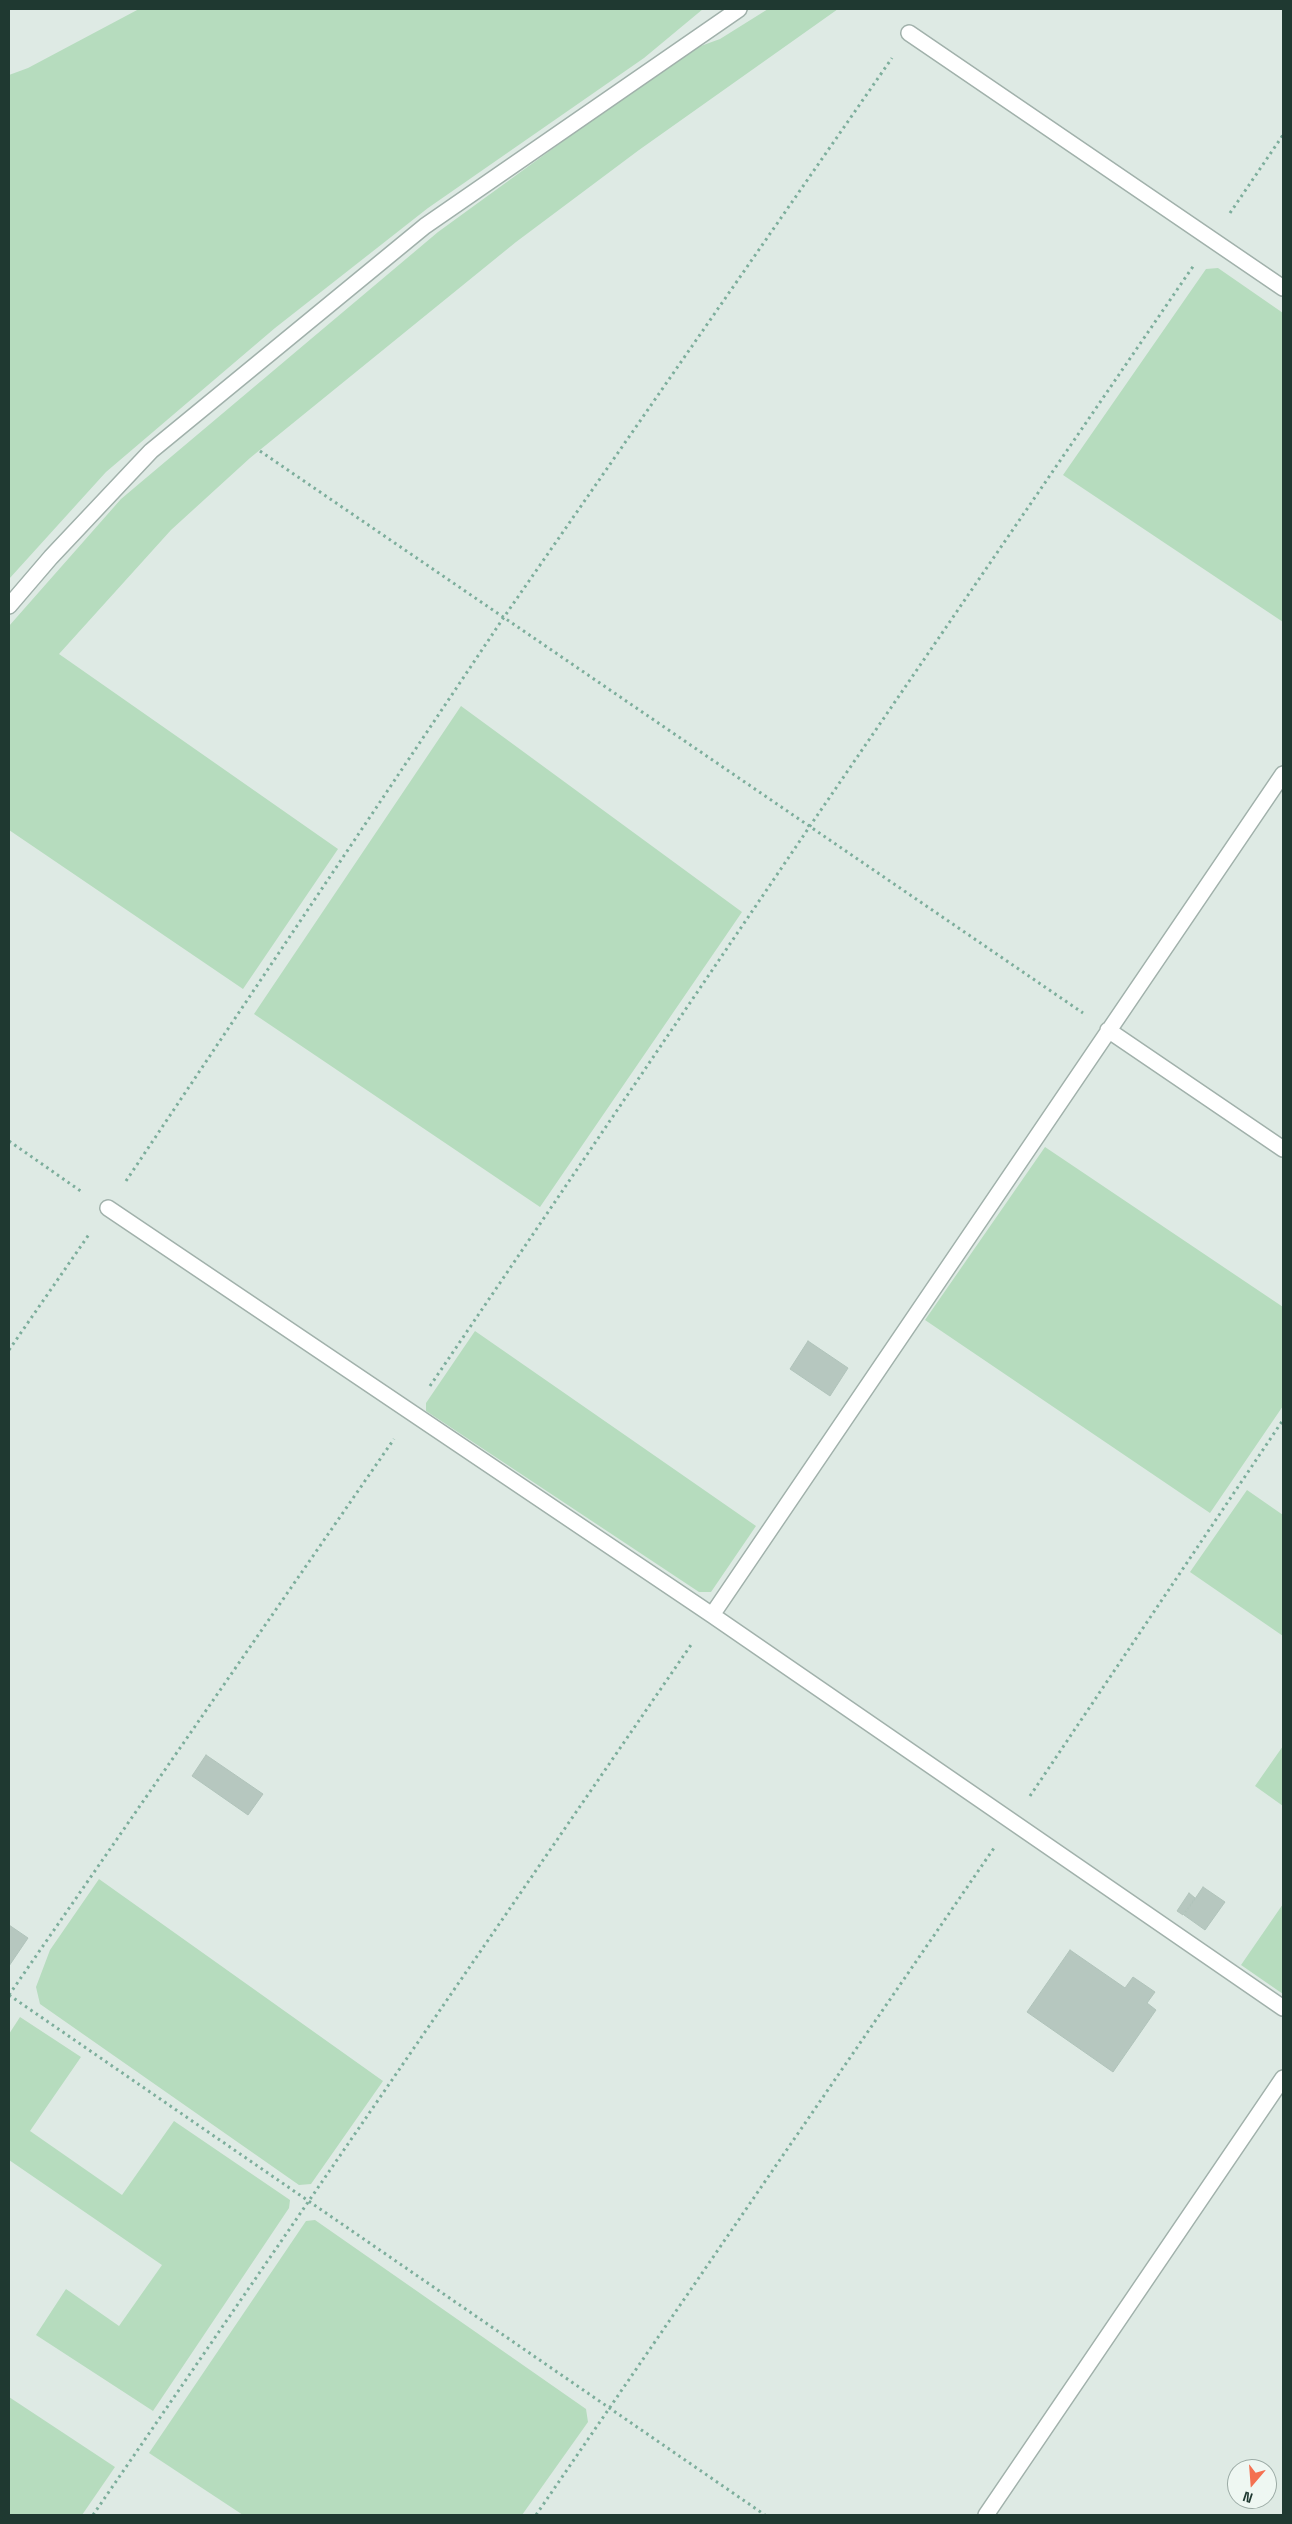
<!DOCTYPE html>
<html>
<head>
<meta charset="utf-8">
<style>
  body { margin:0 }
  #map { position:relative; width:1292px; height:2524px; overflow:hidden; background:#deeae4; font-family:"Space Grotesk",sans-serif }
  canvas { display:block }
  .frame { position:absolute; inset:0; border:10px solid #1f3931; pointer-events:none }
  .north { position:absolute; left:1227px; top:2459px; width:50px; height:50px; box-sizing:border-box; background:#eef7f2; border:1px solid #9baba5; border-radius:50%; rotate:198deg; font-size:14px; font-weight:700; line-height:20px; text-align:center; color:#1f3931 }
  .north::after { content:''; display:block; margin:auto; width:18px; height:22px; background:#f47151; clip-path:polygon(50% 0,100% 100%,50% 72%,0 100%) }
</style>
</head>
<body>
<div id="map">
<canvas width="1292" height="2524"></canvas>
<div class="frame"></div>
<div class="north">N</div>
</div>
<script>
const ctx = document.querySelector('canvas').getContext('2d');
ctx.lineJoin = 'round';
function paint(path, color) {
  ctx.fillStyle = color;
  ctx.fill(path, 'evenodd');
}
function toPath(rows) {
  const path = new Path2D();
  for (const r of rows) {
    path.moveTo(r[0], r[1]);
    for (let i = 2; i < r.length; i += 2) path.lineTo(r[i], r[i + 1]);
  }
  return path;
}
function strokePath(path, color, width, dash) {
  ctx.strokeStyle = color;
  ctx.lineWidth = width;
  ctx.lineCap = dash ? 'butt' : 'round';
  ctx.setLineDash(dash || []);
  ctx.stroke(path);
}
const green = toPath([
  [139,9,703,9,644,58,428,208,275,328,106,472,9,579,9,75,28,68],
  [768,9,838,9,639,150,516,242,250,458,171,530,59,654,338,849,243,989,9,830,9,626,121,499,438,232,687,51,720,39],
  [1218,268,1283,313,1283,622,1063,475,1206,269],
  [461,706,742,912,540,1207,254,1014],
  [1045,1147,1283,1307,1283,1406,1210,1513,925,1320],
  [475,1331,756,1526,711,1592,699,1592,426,1411,426,1403],
  [1247,1490,1283,1515,1283,1636,1190,1572],
  [1283,1746,1283,1806,1255,1786],
  [99,1879,383,2081,311,2184,299,2185,40,2004,36,1987,50,1950],
  [1283,1904,1283,1994,1241,1965],
  [20,2017,81,2057,30,2131,122,2195,174,2121,290,2200,289,2208,153,2411,36,2335,66,2289,119,2326,162,2265,9,2160,9,2034],
  [315,2220,586,2409,588,2422,522,2515,243,2515,149,2453,306,2221],
  [9,2397,115,2467,82,2515,9,2515]
]);
const building = toPath([
  [808,1341,848,1368,830,1396,790,1369,808,1341],
  [206,1755,263,1794,248,1815,192,1776,206,1755],
  [1203,1887,1225,1902,1205,1930,1184,1915,1203,1887],
  [1189,1893,1195,1898,1183,1915,1177,1911,1189,1893],
  [9,1925,28,1938,9,1966,9,1925],
  [1070,1950,1125,1988,1133,1977,1155,1992,1147,2003,1156,2010,1113,2072,1027,2012,1070,1950]
]);
const path = toPath([
  [1230,213,1283,135],
  [260,451,1083,1013],
  [9,1141,82,1192],
  [126,1181,504,617,892,58],
  [9,1350,90,1233],
  [430,1386,810,826,1194,265],
  [1030,1796,1283,1420],
  [9,1995,394,1439],
  [9,1995,765,2515],
  [93,2515,693,1642],
  [536,2515,994,1848]
]);
const minor = toPath([
  [909,33,1283,288],
  [9,606,51,557,151,451,425,226,739,9],
  [1108,1030,1283,1149],
  [108,1208,712,1615,1283,2008],
  [712,1615,1283,774],
  [986,2515,1283,2078]
]);
paint(green, '#b6dcbe');
paint(building, '#b6c7bf');
strokePath(building, '#b0c3ba', 1);
strokePath(minor, '#a1b1ab', 18);
strokePath(path, '#7dae9c', 3, [2.5, 4]);
strokePath(minor, '#fff', 15);
</script>
</body>
</html>
